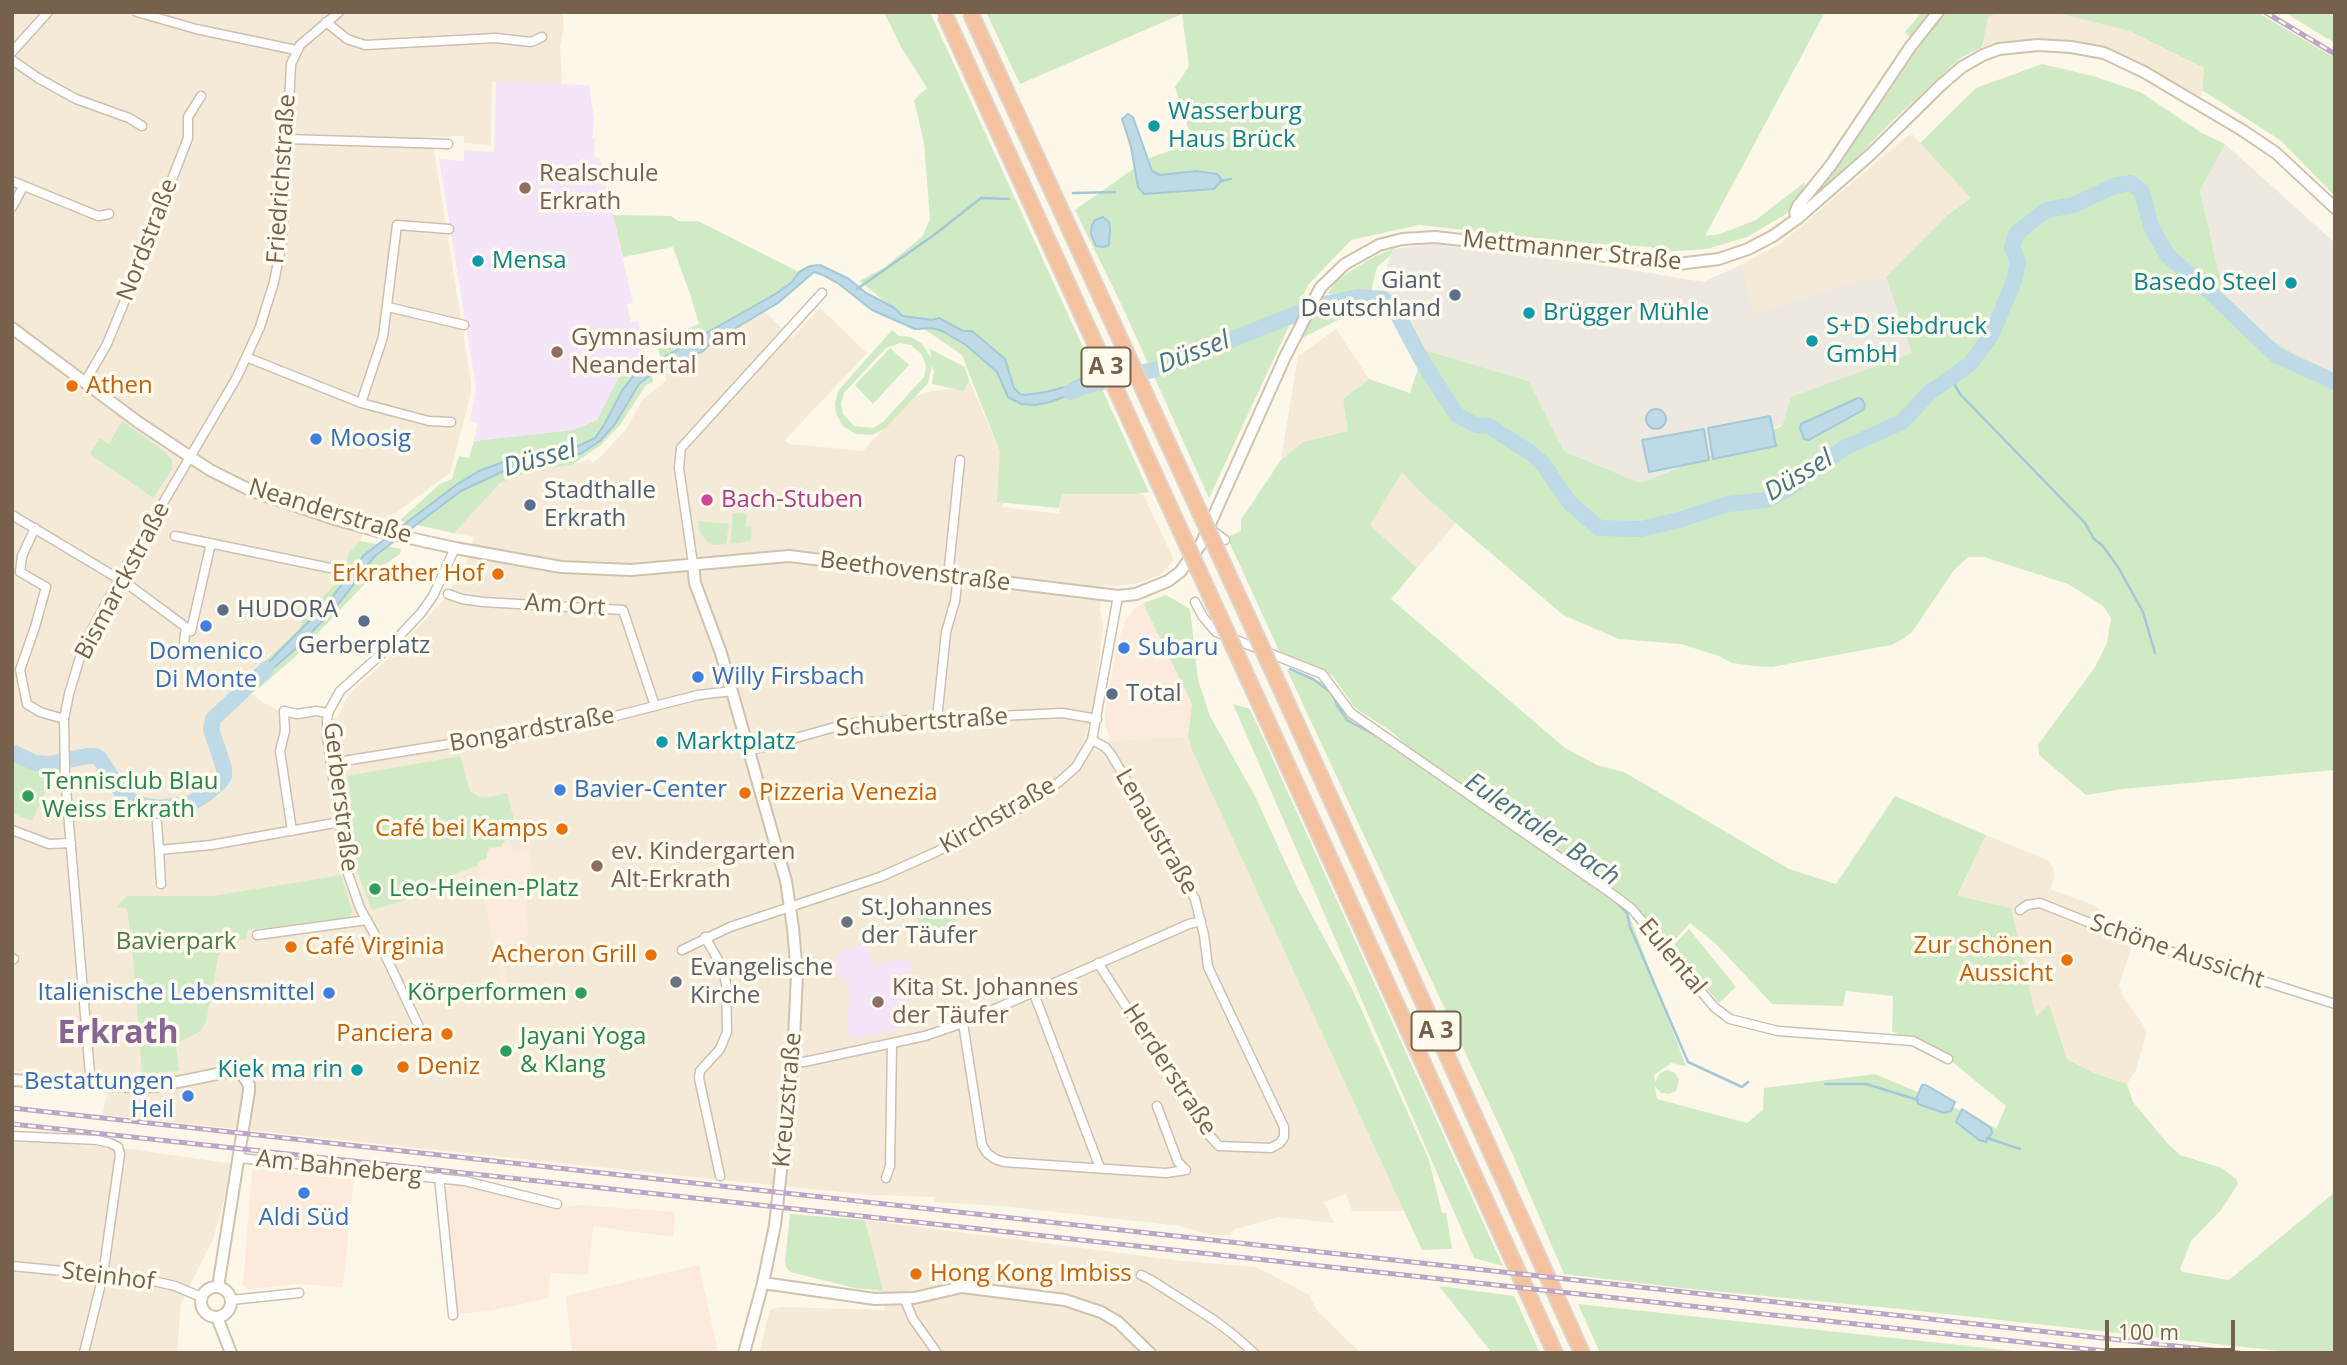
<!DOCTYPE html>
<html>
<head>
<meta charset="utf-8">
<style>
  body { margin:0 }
  #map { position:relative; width:2347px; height:1365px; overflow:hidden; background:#fcf7e8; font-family:"Open Sans",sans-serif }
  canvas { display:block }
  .frame { position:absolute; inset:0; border:14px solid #77614c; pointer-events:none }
  .scale { position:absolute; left:2105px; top:1320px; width:130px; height:32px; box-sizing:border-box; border:4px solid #77614c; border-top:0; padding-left:9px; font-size:21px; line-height:24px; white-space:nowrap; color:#77614c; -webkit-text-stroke:5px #fffbef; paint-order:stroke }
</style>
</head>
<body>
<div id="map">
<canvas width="2347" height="1365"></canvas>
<div class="frame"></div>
<div class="scale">100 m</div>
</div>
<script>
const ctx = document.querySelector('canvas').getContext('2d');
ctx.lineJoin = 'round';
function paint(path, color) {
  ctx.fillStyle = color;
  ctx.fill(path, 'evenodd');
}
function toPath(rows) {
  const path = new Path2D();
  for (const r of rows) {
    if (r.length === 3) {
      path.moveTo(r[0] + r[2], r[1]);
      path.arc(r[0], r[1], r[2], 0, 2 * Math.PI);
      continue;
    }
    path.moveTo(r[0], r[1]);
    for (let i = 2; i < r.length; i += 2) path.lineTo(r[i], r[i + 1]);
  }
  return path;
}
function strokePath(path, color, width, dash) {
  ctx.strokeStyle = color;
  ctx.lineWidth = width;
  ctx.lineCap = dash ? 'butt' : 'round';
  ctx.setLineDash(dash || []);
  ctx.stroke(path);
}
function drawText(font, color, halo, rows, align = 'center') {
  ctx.font = font + ' "Open Sans",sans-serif';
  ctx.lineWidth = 7;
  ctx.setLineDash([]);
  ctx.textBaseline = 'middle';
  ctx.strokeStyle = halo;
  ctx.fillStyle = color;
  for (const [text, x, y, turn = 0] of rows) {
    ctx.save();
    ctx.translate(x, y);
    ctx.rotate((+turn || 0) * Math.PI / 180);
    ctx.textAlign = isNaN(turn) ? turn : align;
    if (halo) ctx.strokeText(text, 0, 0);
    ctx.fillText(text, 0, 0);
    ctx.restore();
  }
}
const residential = toPath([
  [12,12,562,12,564,27,560,47,562,84,492,82,491,145,464,143,464,136,432,137,471,382,471,393,450,473,387,519,369,517,360,541,348,554,343,575,304,617,300,628,238,682,262,702,290,717,337,718,346,699,357,687,390,657,443,601,466,565,474,537,427,527,500,483,530,471,572,465,589,459,593,463,605,452,627,428,642,400,666,381,664,371,703,351,712,342,764,311,792,338,820,308,867,353,785,440,789,444,863,451,916,396,931,391,959,388,969,380,1000,452,1006,484,1003,507,1059,514,1062,494,1143,494,1174,560,1160,575,1139,583,1119,586,1104,585,1100,609,1103,625,1093,711,1083,745,1097,752,1110,741,1188,736,1191,748,1405,1211,1352,1211,1346,1194,1324,1202,1334,1223,1279,1217,1235,1229,1230,1235,1211,1235,1180,1226,1002,1206,934,1202,934,1197,871,1195,712,1179,106,1115,103,1112,111,1075,12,1071],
  [1998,12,2053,12,2129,31,2204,68,2201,100,2108,49,2064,40,2001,42,1982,47,1988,18],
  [1911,133,1971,197,1946,216,1886,277,1864,279,1755,315,1741,265,1781,243],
  [1336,329,1369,379,1343,399,1348,431,1303,442,1281,460,1298,356],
  [1402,471,1422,494,1456,523,1417,568,1370,525],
  [1986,835,2047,860,2053,868,2054,879,2050,889,2096,906,2133,943,2119,985,2122,994,2143,1025,2146,1034,2136,1070,2127,1084,2094,1073,2067,1059,2049,1005,2036,1018,2010,908,1957,897],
  [38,1142,130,1149,234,1164,213,1239,181,1303,177,1353,12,1353,12,1143],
  [865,1220,1182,1261,1256,1267,1308,1294,1318,1312,1361,1353,759,1353,770,1310,780,1307,885,1310]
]);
const commercial = toPath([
  [1143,603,1192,704,1188,736,1110,741,1105,724,1105,713,1117,647,1125,621,1134,609],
  [508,835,513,852,529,848,533,869,528,872,525,880,529,958,504,962,508,993,533,990,531,1000,525,1004,515,1002,509,1004,504,1000,498,963,482,893,477,890,474,878,480,875,478,861,485,859,487,850,492,847,501,847],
  [311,1168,354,1174,343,1287,297,1284,249,1289,243,1285,252,1171,271,1169,310,1173],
  [451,1185,466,1185,506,1195,552,1209,578,1205,675,1212,673,1237,593,1226,588,1275,550,1273,549,1298,489,1311,457,1314,446,1193,446,1188],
  [699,1265,718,1353,572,1353,566,1296]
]);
const industrial = toPath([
  [2225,144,2335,243,2335,379,2228,313,2200,191],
  [1434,244,1613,267,1703,282,1741,265,1755,314,1864,279,1886,277,1913,353,1792,397,1782,425,1640,483,1564,451,1529,381,1424,350,1380,309,1384,276,1393,249]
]);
const education = toPath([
  [496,81,589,85,594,119,592,139,595,139,594,157,600,158,633,303,627,304,631,322,638,321,644,349,643,354,630,363,620,375,597,420,574,430,474,441,478,423,470,421,476,388,439,159,464,161,464,150,494,152],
  [865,943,874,964,904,958,912,963,904,1020,899,1030,853,1039,848,1032,849,983,838,972,836,953]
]);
const green = toPath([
  [884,12,930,12,1149,492,1137,494,1062,494,1059,508,997,502,1000,452,962,355,884,301,860,281,885,267,922,237,930,219,924,143,914,100,927,88,901,47],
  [986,12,1825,12,1705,236,1720,234,1756,220,1805,182,1802,192,1786,214,1747,237,1707,249,1662,252,1651,247,1572,242,1419,225,1351,240,1308,285,1209,498,1122,306,1075,210,1149,158,1193,143,1175,87,1189,66,1182,14,1020,84],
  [1922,12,1998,12,1988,18,1982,47,1959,59,1887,126,1850,165,1810,203,1880,105,1919,47,1905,32],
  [2053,12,2257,12,2335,58,2335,196,2280,140,2202,90,2204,68,2129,31],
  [2284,12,2335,12,2335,43,2287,14],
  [2042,64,2093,76,2140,92,2202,133,2225,144,2200,191,2228,313,2335,379,2335,770,2123,789,2086,795,2039,755,2038,745,2095,667,2107,643,2111,618,2103,606,2068,584,1984,557,1968,557,1954,570,1912,632,1903,639,1891,645,1772,667,1754,666,1732,663,1719,656,1681,644,1619,639,1563,615,1422,494,1402,472,1370,525,1417,568,1391,599,1565,748,1597,765,1624,772,1789,869,1836,884,1895,796,1986,835,1957,896,2011,908,2036,1017,2049,1004,2067,1059,2094,1073,2127,1084,2133,1102,2168,1144,2180,1155,2222,1168,2236,1179,2238,1184,2221,1210,2191,1241,2180,1269,2183,1272,2229,1280,2335,1192,2335,1353,2280,1351,1910,1310,1682,1288,1564,1274,1512,1153,1287,670,1322,682,1354,723,1372,731,1401,755,1408,747,1391,731,1355,708,1332,675,1280,653,1227,537,1241,531,1241,520,1281,460,1303,442,1348,431,1343,399,1369,379,1410,393,1424,350,1529,381,1564,451,1640,483,1782,426,1791,397,1912,353,1886,277,1946,216,1971,198,1920,143,1976,88],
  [1628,912,1671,944,1690,923,1716,944,1772,1004,1843,1006,1846,991,1893,996,1892,1031,1950,1060,2006,1106,1996,1129,1977,1117,1875,1074,1764,1088,1763,1110,1747,1123,1657,1099,1655,1086,1661,1093,1669,1094,1676,1091,1679,1080,1675,1073,1667,1070,1660,1073,1655,1082,1654,1075,1671,1063,1686,1066],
  [613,215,671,216,678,221,698,221,799,272,792,282,777,293,661,360,656,342,699,324,691,297,673,247,623,257],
  [1393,249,1391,255,1377,267,1371,292,1327,294,1338,279,1375,256],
  [1363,302,1370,304,1298,340,1313,312],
  [892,330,899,336,911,337,921,343,931,358,930,349,965,367,969,380,964,391,932,384,934,372,932,366,928,383,886,428,872,435,856,434,843,426,836,414,835,403,838,391],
  [900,343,911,345,922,355,926,366,924,377,883,422,873,428,854,426,843,414,841,404,844,393,886,348],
  [890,348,909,365,873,404,855,385],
  [643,354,650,358,653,382,646,385,620,425,602,444,572,465,530,471,500,483,454,533,399,521,440,484,452,479,459,456,469,458,474,441,574,430,597,420,620,375],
  [122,421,165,452,172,460,172,469,153,498,90,454,100,438,109,444],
  [733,513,747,514,745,526,752,527,751,541,730,544],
  [698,521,729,524,726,544,715,545,708,543,699,531],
  [360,541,401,549,400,554,381,567,294,658,259,688,245,679,300,628,303,618,343,575,348,554],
  [1166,595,1190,609,1198,680,1210,716,1256,798,1297,888,1353,991,1429,1160,1442,1213,1446,1213,1452,1249,1422,1250,1191,748,1188,736,1192,704,1143,603],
  [1233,704,1250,709,1503,1266,1474,1258],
  [12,753,52,778,32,821,12,813],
  [460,756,470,791,479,797,485,798,507,793,515,823,501,847,489,848,486,859,478,861,477,866,430,883,415,897,372,910,357,871,352,844,347,814,347,809,352,803,347,776],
  [341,875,352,911,351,915,347,918,248,930,246,939,225,943,218,958,206,1022,199,1032,178,1043,176,1047,179,1071,142,1074,133,956,127,908,116,907,127,896,213,896],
  [937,912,942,920,953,913,958,924,946,929,945,927,932,931,930,928,920,932,916,918,925,913,929,918],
  [1689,929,1736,987,1719,1003,1672,947],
  [790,1214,865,1220,883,1291,855,1288,790,1272,786,1267,785,1261],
  [1439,1286,1514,1296,1540,1353,1492,1353],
  [1578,1304,2033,1353,1600,1353]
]);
const water = toPath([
  [1128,114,1133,117,1152,171,1160,175,1196,171,1217,174,1222,180,1214,189,1144,194,1138,187,1131,147,1122,119,1128,114],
  [1103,217,1109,222,1110,229,1109,245,1104,247,1096,246,1091,234,1092,225,1095,220,1103,217],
  [820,265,849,279,866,293,893,307,903,316,932,320,939,318,963,331,972,331,1005,359,1014,388,1020,394,1025,395,1046,392,1065,387,1083,378,1090,387,1050,402,1036,405,1021,404,1008,397,997,372,966,345,942,331,932,328,915,329,872,310,839,284,823,275,814,272,778,303,712,342,703,351,649,376,639,384,615,424,600,441,580,454,527,463,508,469,461,491,376,555,357,577,354,584,340,602,301,644,253,686,248,683,330,600,364,555,456,485,479,471,506,461,576,447,595,438,604,425,623,389,636,373,777,293,792,282,799,272,810,266,820,265],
  [1858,398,1862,399,1865,406,1863,410,1809,440,1804,439,1800,428,1801,424,1858,398],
  [1656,419,10],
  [1770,416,1776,446,1713,459,1708,428,1770,416],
  [1704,429,1709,460,1649,472,1642,440,1704,429],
  [1922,1085,1926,1085,1955,1102,1951,1111,1944,1113,1918,1104,1916,1099,1922,1085],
  [1962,1109,1991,1128,1992,1133,1986,1142,1979,1140,1956,1122,1962,1109]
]);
const stream = toPath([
  [1221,181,1231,179],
  [1073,193,1115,192],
  [857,289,934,235,981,198,1009,199],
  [1950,377,1960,394,2085,523,2094,539,2102,545,2118,567,2143,612,2155,653],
  [1290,669,1313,679,1333,694,1337,705,1347,720,1377,736],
  [1466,797,1506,825],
  [1615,901,1627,913,1630,927,1688,1062,1742,1087,1748,1082],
  [1825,1084,1866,1084,1918,1100],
  [1987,1138,2020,1149]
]);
const river = toPath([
  [1070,392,1085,386,1157,369,1319,305,1358,297,1383,299,1393,306,1424,364,1457,415,1476,425,1489,426,1531,453,1543,464,1570,503,1599,528,1641,529,1682,519,1728,504,1766,500,1786,490,1844,448,1902,422,1929,393,1970,364,1991,336,2014,281,2018,262,2012,247,2017,233,2046,210,2074,205,2114,186,2131,183,2142,192,2151,226,2167,255,2210,292,2276,355,2335,382],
  [12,752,35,763,50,764,87,756,96,756,100,759,122,793,135,804,160,808,191,803,205,795,219,783,224,776,224,768,211,729,213,719,266,669]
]);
const street = toPath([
  [137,12,196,29,296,50],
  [326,22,347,39,365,45,496,38,531,42,542,37],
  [12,52,48,12],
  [12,60,38,78,76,99,129,118,142,126],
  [287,139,448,144],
  [12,181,98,216,109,214],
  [12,207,23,187],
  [388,307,464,325],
  [246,357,361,403,429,421,451,422],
  [85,382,107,344,128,293,188,138,188,117,201,96],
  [361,403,383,337,397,225,449,229],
  [12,515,129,585,191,631,211,543],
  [35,528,22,556,20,572,46,587,35,627,20,670,27,704,40,712,64,719],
  [1209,528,1225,540],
  [175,536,340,570],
  [693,564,679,468,681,448,822,293],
  [948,577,960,460],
  [448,594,462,599,483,602,623,610,655,706],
  [1195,602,1203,617,1216,632,1322,674,1351,713,1615,896,1632,909,1714,1007,1730,1019,1778,1031,1913,1041,1948,1059],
  [184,643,186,627],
  [937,719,946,632,955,601,958,578],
  [1092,740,1105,747,1111,754,1195,899,1204,935,1208,967,1284,1127,1284,1137,1280,1143,1271,1148,1219,1146,1209,1135,1098,963],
  [749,751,846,724,870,722,1063,713,1097,719],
  [331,763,600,720,698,695,732,691],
  [157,823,159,850,211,845,340,822],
  [12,830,49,844,71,843],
  [292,831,280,751,285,731,284,711,297,714,316,711,328,713],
  [159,850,161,884],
  [2020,910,2027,905,2040,903,2128,938,2335,1004],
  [257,935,367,920],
  [705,937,722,967,726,983,727,1032,720,1049,700,1071,699,1078,720,1176],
  [682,950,730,927,880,877,936,852,1020,808,1059,782,1076,767,1092,740,1118,596],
  [12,958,14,959],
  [1033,991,1100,1168],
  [963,1023,982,1145,987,1153,995,1159,1004,1162,1166,1173,1186,1170],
  [420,1029,381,946,360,908,347,871,327,737,327,721,328,713,340,691,388,648,421,613,433,596,455,548],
  [793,1062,804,1062,925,1036,963,1023,1189,924,1201,921],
  [91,1086,65,776,64,719,69,694,84,644,129,561,237,377,260,327,274,282,282,242,291,64,300,45,339,12],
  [1157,1106,1178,1162,1186,1170],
  [12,1136,97,1140,110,1143,118,1147,120,1154,103,1275,84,1353],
  [239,1158,465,1181,557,1204],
  [439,1177,453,1315],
  [886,1178,890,1166,892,1044],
  [12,1266,145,1279,175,1286,201,1297],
  [1141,1275,1151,1280,1214,1320,1235,1336,1254,1353],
  [231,1300,299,1293],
  [905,1300,913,1319,937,1353]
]);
const secondary = toPath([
  [1798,218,1795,213,1798,206,1831,165,1911,46,1938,12],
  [12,328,138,422,210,470,252,491,331,518,378,531,455,548,561,567,631,570,789,556,1118,596,1136,594,1168,581,1180,572,1201,544,1285,357,1316,296,1321,287,1345,264,1379,245,1402,239,1435,237,1678,264,1719,259,1748,249,1773,236,1798,218,1871,154,1941,85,1962,67,1983,55,1999,49,2038,45,2071,47,2104,53,2144,72,2242,130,2276,153,2335,208],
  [693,564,695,583,721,653,786,881,793,928,797,974,793,1062,775,1225,763,1283,744,1353],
  [12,1080,140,1087,158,1086,227,1072,242,1074,249,1085,249,1091,218,1287],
  [763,1283,875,1299,914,1298,962,1287,1065,1300,1101,1312,1118,1322,1150,1353],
  [216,1302,15],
  [217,1317,231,1353]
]);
const highway = toPath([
  [1290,709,1582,1353],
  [1266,718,1555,1353]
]);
const rail = toPath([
  [2265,12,2335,54],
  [12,1108,2239,1353],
  [12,1124,2123,1353]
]);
const highwayBridge = toPath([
  [970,12,1290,709],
  [945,15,1266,718]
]);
const markers = [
  [1154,126,7,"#0f9aa8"],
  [525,188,7,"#8d6e63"],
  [478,261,7,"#0f9aa8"],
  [2291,283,7,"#0f9aa8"],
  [1455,295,7,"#5c6f8a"],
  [1529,313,7,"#0f9aa8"],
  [1812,341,7,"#0f9aa8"],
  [557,352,7,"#8d6e63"],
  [72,386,7,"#e8710a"],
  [316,439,7,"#3f7fe0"],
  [707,500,7,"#d1479c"],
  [530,505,7,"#5c6f8a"],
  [498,574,7,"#e8710a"],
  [223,610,7,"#5c6f8a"],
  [364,621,7,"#5c6f8a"],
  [206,626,7,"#3f7fe0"],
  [1124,648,7,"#3f7fe0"],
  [698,677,7,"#3f7fe0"],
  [1112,694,7,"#5c6f8a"],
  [662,742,7,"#0f9aa8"],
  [560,790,7,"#3f7fe0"],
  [745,793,7,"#e8710a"],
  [28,796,7,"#2e9e5b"],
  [562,829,7,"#e8710a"],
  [597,866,7,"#8d6e63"],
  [375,889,7,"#2e9e5b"],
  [847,922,7,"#6b7280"],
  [291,947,7,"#e8710a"],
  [651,955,7,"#e8710a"],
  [2067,960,7,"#e8710a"],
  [676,982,7,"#6b7280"],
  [329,993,7,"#3f7fe0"],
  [581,993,7,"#2e9e5b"],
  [878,1002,7,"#8d6e63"],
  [447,1034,7,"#e8710a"],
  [506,1051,7,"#2e9e5b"],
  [403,1067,7,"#e8710a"],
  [357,1070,7,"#0f9aa8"],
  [188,1096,7,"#3f7fe0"],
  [304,1193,7,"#3f7fe0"],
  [916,1274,7,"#e8710a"]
];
const shields = [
  [1106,367,49],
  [1436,1031,49]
];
const shieldNames = [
  ["A 3",1106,367],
  ["A 3",1436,1031]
];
const cultureNames = [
  ["Wasserburg",1168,112],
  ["Haus Brück",1168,140],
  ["Mensa",492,261],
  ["Basedo Steel",2277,283,"right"],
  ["Brügger Mühle",1543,313],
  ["S+D Siebdruck",1826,327],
  ["GmbH",1826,355],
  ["Marktplatz",676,742],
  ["Kiek ma rin",343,1070,"right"]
];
const educationNames = [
  ["Realschule",539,174],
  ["Erkrath",539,202],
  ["Gymnasium am",571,338],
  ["Neandertal",571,366],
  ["ev. Kindergarten",611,852],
  ["Alt-Erkrath",611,880],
  ["Kita St. Johannes",892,988],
  ["der Täufer",892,1016]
];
const streetNames = [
  ["Friedrichstraße",282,179,-86],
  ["Nordstraße",148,240,-69],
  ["Mettmanner Straße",1572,251,6],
  ["Neanderstraße",330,512,17],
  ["Beethovenstraße",915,572,7],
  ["Bismarckstraße",123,581,-62],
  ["Am Ort",565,606,4],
  ["Schubertstraße",922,723,-4],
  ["Bongardstraße",532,730,-10],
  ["Gerberstraße",340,797,83],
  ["Kirchstraße",998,816,-30],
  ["Lenaustraße",1156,832,60],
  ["Schöne Aussicht",2177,952,19],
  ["Eulental",1672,957,50],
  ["Herderstraße",1169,1070,57],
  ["Kreuzstraße",788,1100,-85],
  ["Am Bahneberg",339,1168,6],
  ["Steinhof",108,1277,7]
];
const serviceNames = [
  ["Giant",1441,281,"right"],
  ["Deutschland",1441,309,"right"],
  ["Stadthalle",544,491],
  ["Erkrath",544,519],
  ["HUDORA",237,610],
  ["Gerberplatz",364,646,"center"],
  ["Total",1126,694]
];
const foodNames = [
  ["Athen",86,386],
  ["Erkrather Hof",484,574,"right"],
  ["Pizzeria Venezia",759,793],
  ["Café bei Kamps",548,829,"right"],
  ["Zur schönen",2053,946,"right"],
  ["Aussicht",2053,974,"right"],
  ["Café Virginia",305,947],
  ["Acheron Grill",637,955,"right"],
  ["Panciera",433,1034,"right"],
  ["Deniz",417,1067],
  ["Hong Kong Imbiss",930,1274]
];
const shopNames = [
  ["Moosig",330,439],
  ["Subaru",1138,648],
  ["Domenico",206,652,"center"],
  ["Di Monte",206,680,"center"],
  ["Willy Firsbach",712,677],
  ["Bavier-Center",574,790],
  ["Italienische Lebensmittel",315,993,"right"],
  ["Bestattungen",174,1082,"right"],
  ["Heil",174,1110,"right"],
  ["Aldi Süd",304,1218,"center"]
];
const hotelNames = [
  ["Bach-Stuben",721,500]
];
const leisureNames = [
  ["Tennisclub Blau",42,782],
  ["Weiss Erkrath",42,810],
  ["Leo-Heinen-Platz",389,889],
  ["Körperformen",567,993,"right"],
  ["Jayani Yoga",520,1037],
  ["& Klang",520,1065]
];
const worshipNames = [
  ["St.Johannes",861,908],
  ["der Täufer",861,936],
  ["Evangelische",690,968],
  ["Kirche",690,996]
];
const parkNames = [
  ["Bavierpark",176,942]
];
const waterNames = [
  ["Düssel",1194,353,-21],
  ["Düssel",540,459,-16],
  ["Düssel",1799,476,-31],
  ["Eulentaler Bach",1542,830,34]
];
const districtNames = [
  ["Erkrath",118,1034]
];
paint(residential, '#f4ead7');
paint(commercial, '#fceadc');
paint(industrial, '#ede9e1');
paint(education, '#f4e5f9');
paint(green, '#d0eac6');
paint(water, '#bddae6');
strokePath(water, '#a3c8d8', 2);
strokePath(stream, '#a3c8d8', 2.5);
strokePath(river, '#bddae6', 16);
strokePath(street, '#cec0ae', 11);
strokePath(secondary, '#d1c2ab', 14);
strokePath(highway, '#dcd6d0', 18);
strokePath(street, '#fff', 8);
strokePath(secondary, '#fff', 10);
strokePath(highway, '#f5c2a0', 14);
strokePath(rail, '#bca6c7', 5);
strokePath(rail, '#fffbef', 2.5, [8]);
strokePath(highwayBridge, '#dcd6d0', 18, []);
strokePath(highwayBridge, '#f5c2a0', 14);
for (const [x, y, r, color] of markers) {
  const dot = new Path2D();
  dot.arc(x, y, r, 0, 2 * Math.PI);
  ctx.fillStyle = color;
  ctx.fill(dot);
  strokePath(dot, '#fffbef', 2.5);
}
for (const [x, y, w] of shields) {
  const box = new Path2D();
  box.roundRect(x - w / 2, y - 19.5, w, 39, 5);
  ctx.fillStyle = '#fffbef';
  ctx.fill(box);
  strokePath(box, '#77614c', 2);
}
drawText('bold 23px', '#77614c', null, shieldNames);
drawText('24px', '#0d838f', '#fffbef', cultureNames, 'left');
drawText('24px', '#785e54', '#fffbef', educationNames, 'left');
drawText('24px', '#77614c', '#fffbef', streetNames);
drawText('24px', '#4e5e75', '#fffbef', serviceNames, 'left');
drawText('24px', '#c56008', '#fffbef', foodNames, 'left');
drawText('24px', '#366cbe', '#fffbef', shopNames, 'left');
drawText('24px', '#b23c85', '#fffbef', hotelNames, 'left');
drawText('24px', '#27864d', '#fffbef', leisureNames, 'left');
drawText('24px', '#5b616d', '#fffbef', worshipNames, 'left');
drawText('24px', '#4d7c44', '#fffbef', parkNames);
drawText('italic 26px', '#46758a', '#fffbef', waterNames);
drawText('bold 32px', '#896492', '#fffbef', districtNames);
</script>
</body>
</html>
